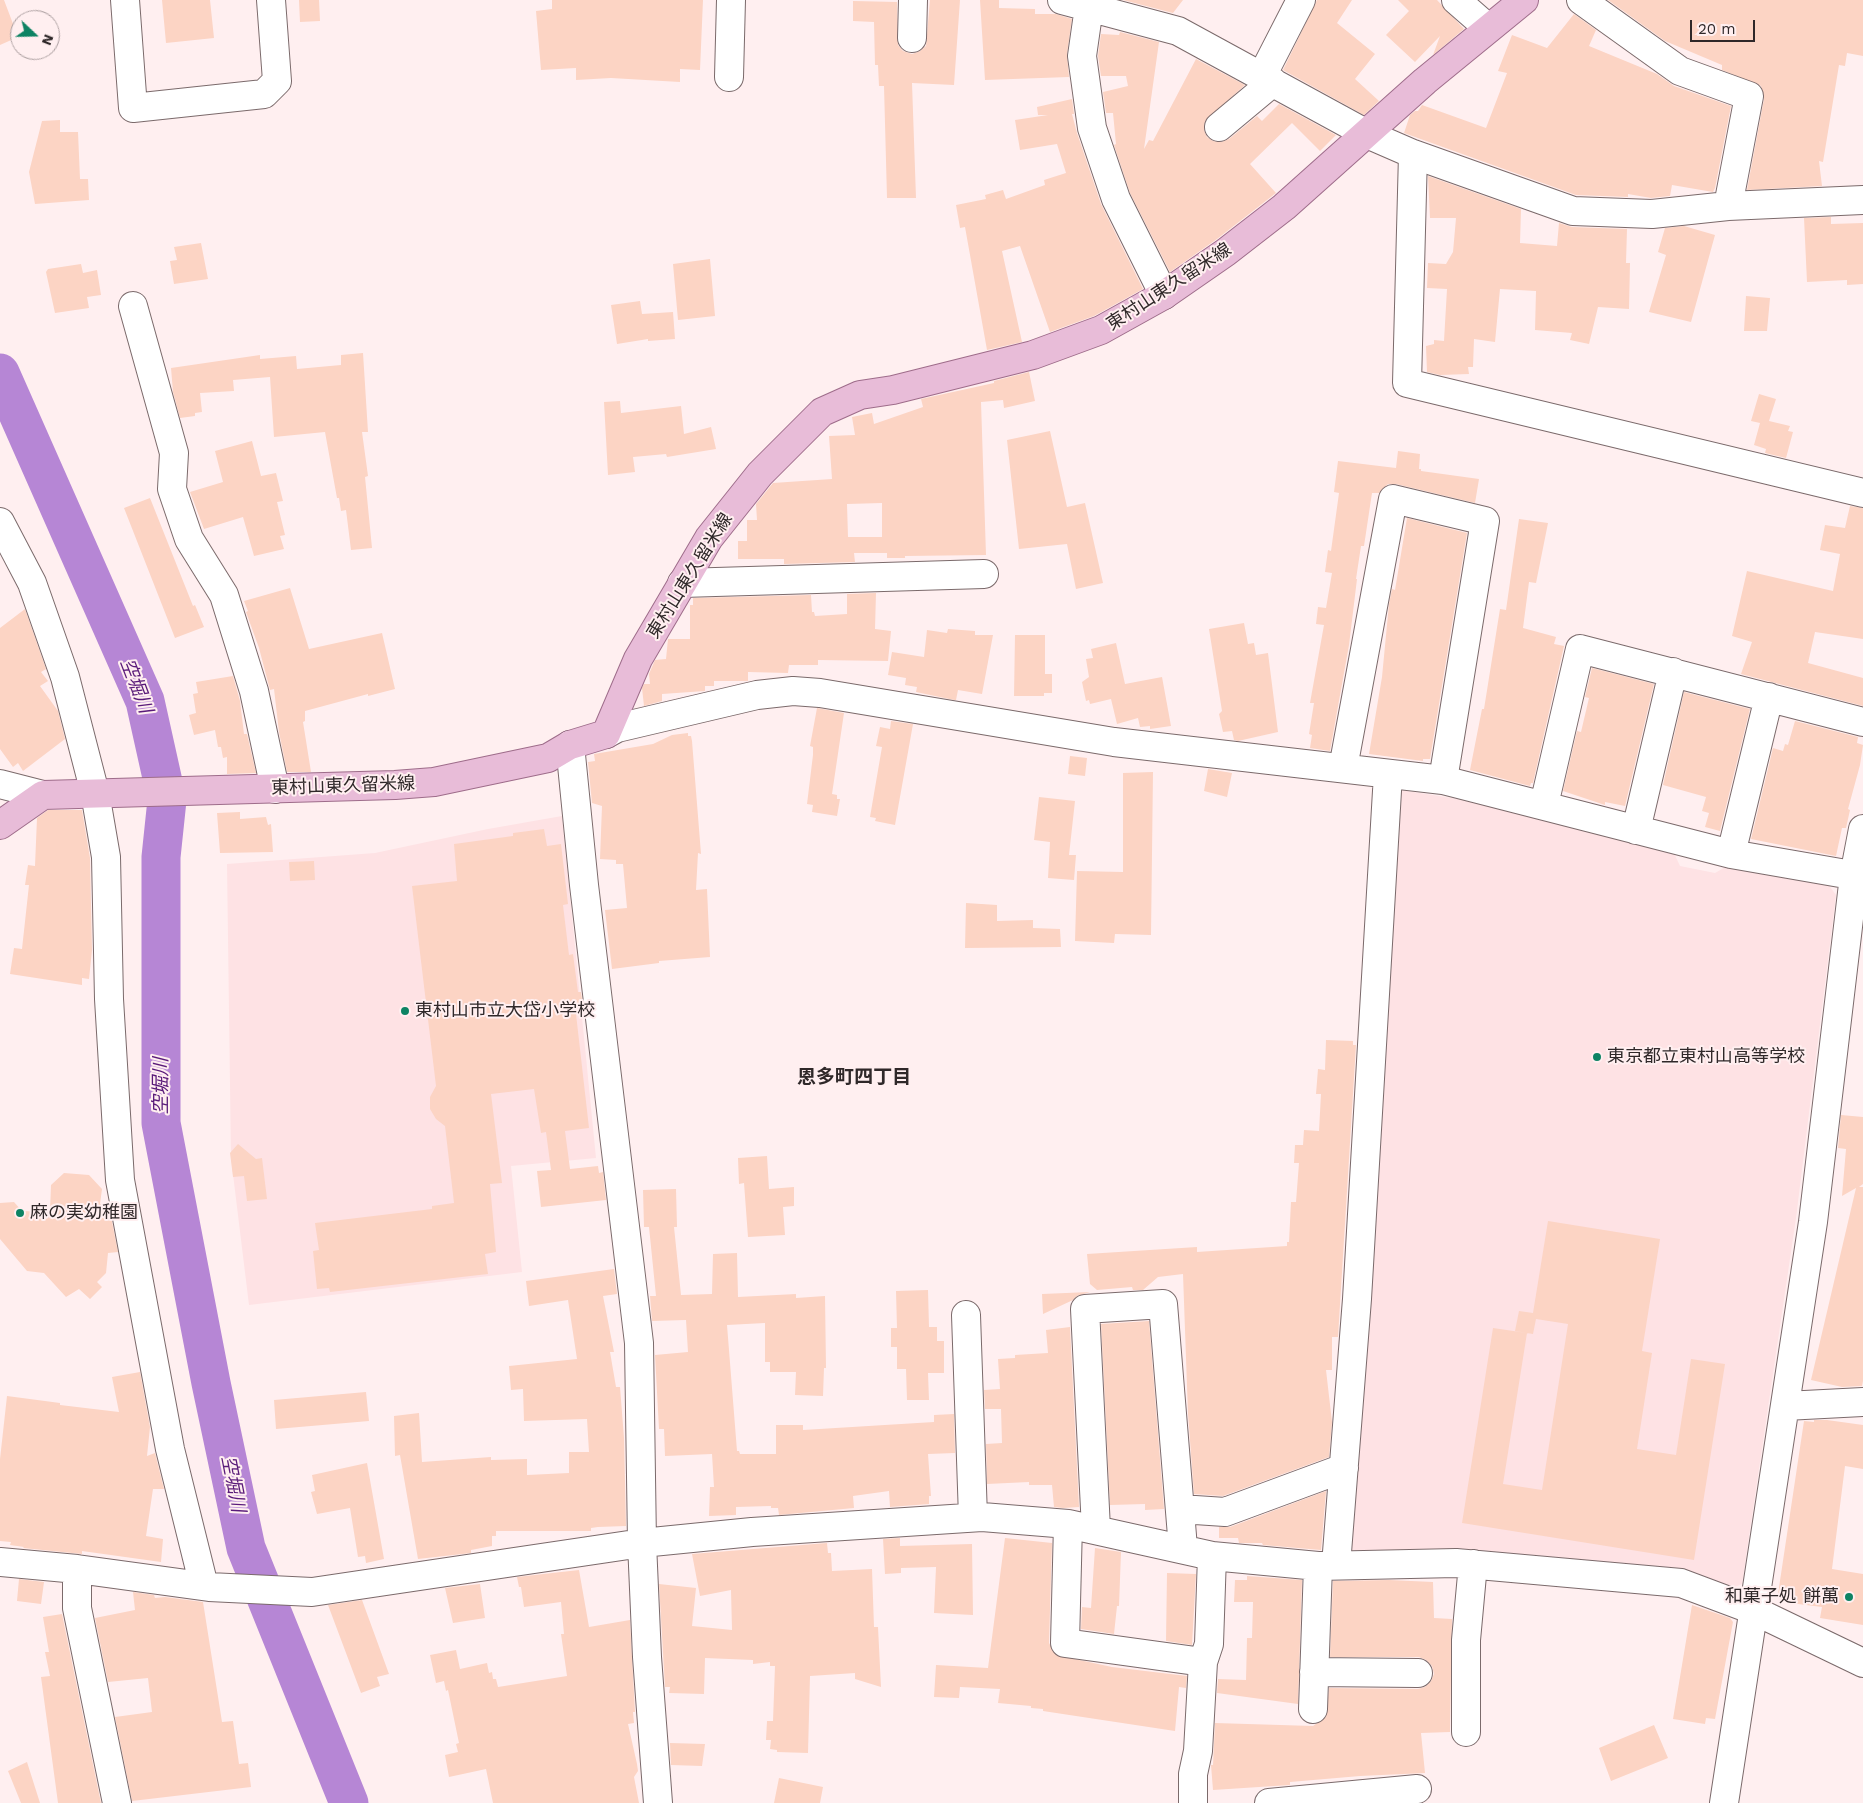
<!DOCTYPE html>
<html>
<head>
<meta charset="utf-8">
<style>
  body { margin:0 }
  #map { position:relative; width:1863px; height:1803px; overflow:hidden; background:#ffeff0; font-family:"Work Sans",sans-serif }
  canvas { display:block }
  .north { position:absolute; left:10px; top:10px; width:50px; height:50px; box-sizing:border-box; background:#ffeff0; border:1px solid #ac9fa0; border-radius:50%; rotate:111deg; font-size:14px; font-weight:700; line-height:20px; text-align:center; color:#2f2829 }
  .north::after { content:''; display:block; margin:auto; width:18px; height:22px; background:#0d8363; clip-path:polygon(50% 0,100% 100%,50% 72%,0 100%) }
  .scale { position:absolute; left:1690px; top:20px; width:65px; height:22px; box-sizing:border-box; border:2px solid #2f2829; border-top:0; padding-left:6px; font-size:15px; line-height:18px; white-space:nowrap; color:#2f2829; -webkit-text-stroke:4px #ffeff0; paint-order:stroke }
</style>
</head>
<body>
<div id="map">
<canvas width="1863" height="1803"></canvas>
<div class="north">N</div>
<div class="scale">20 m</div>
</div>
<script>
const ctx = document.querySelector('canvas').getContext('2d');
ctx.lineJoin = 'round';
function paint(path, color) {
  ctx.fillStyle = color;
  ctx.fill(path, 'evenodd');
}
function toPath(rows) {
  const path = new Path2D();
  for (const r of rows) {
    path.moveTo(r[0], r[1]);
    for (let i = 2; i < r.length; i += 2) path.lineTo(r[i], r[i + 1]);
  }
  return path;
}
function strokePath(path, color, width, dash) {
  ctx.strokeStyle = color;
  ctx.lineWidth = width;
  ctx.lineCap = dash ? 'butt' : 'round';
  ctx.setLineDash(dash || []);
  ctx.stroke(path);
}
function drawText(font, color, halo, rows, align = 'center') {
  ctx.font = font + ' "Work Sans","Noto Sans JP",sans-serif';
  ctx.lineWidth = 4;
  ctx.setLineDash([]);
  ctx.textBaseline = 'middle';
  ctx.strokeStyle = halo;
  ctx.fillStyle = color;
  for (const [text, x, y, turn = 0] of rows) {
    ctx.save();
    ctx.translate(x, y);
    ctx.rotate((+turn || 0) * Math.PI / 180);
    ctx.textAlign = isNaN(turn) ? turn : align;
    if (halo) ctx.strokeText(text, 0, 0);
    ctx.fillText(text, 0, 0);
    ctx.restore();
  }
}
const built = toPath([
  [1395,789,1464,800,1673,851,1680,866,1715,873,1729,865,1828,884,1836,895,1796,1218,1742,1584,1728,1590,1434,1551,1352,1551,1346,1548],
  [562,816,596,1158,511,1166,522,1272,249,1305,231,1158,227,864,375,853,488,829]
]);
const river = toPath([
  [0,373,145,701,167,800,161,857,161,1123,211,1383,246,1548,349,1803]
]);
const building = toPath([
  [0,0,4,0,18,37,0,45],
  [162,0,210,0,214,38,166,43],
  [299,0,319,0,320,21,300,22],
  [552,0,703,0,700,70,680,69,680,82,611,78,576,80,576,68,541,70,536,11,552,9],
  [930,0,960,0,954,85,912,83,916,198,887,198,884,86,879,86,878,65,875,65,874,22,853,21,853,1,897,2,898,45,903,51,912,54,920,51,926,46],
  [980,0,999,0,999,8,1035,9,1035,14,1056,14,1072,19,1067,54,1069,77,985,80],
  [1123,0,1183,0,1173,13],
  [1317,0,1352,0,1337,23,1375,54,1355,79,1379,101,1364,115,1283,70],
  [1398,0,1437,0,1464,29,1433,55,1440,36,1415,62,1386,35,1409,11],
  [1608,0,1863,0,1863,56,1847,53,1845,66,1839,65,1823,162,1819,161,1822,186,1747,190,1764,99,1761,86,1722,70,1722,65,1665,41],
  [1574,14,1596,30,1589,46,1657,74,1674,86,1731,106,1715,188,1713,192,1672,185,1670,196,1651,198,1628,194,1628,197,1576,195,1404,133,1410,115,1415,111,1418,111,1422,105,1486,128,1507,73,1498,71,1512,35,1547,48],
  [1120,32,1159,42,1144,149,1149,140,1153,141,1196,59,1245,85,1205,121,1204,130,1207,137,1213,141,1221,142,1229,139,1257,116,1262,121,1279,104,1336,135,1320,151,1292,123,1250,164,1276,193,1217,239,1170,272,1130,193,1114,145,1116,144,1113,113,1106,113,1103,92,1128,86,1126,76,1101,76,1098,56,1101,34,1119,35],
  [1072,99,1074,114,1072,114,1077,133,1101,204,1143,289,1094,316,1050,332,1020,246,1002,251,1022,342,987,350,965,227,960,228,956,205,986,199,985,195,1003,190,1006,199,1045,185,1044,180,1066,173,1057,144,1020,150,1015,120,1048,115,1038,115,1037,107],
  [60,120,60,132,78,132,80,179,88,179,89,200,35,204,29,172,42,121],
  [1428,176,1521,209,1520,243,1557,246,1559,223,1572,227,1627,229,1626,263,1630,263,1629,309,1598,307,1589,344,1570,340,1572,333,1535,330,1536,291,1500,289,1495,342,1474,339,1473,367,1468,367,1469,374,1440,375,1427,372,1426,346,1434,344,1434,340,1444,341,1447,289,1427,288,1428,263,1446,264,1453,252,1456,218,1430,218],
  [1831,217,1831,224,1863,223,1863,284,1847,285,1847,280,1807,282,1804,218],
  [1684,226,1715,235,1691,322,1649,312,1666,255,1658,252,1665,228],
  [201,243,208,279,174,284,170,261,177,260,174,247],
  [710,259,715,316,678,320,673,264],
  [81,264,83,273,97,270,101,295,87,297,89,308,55,313,46,272,48,269],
  [1746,296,1770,298,1767,331,1744,331],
  [640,301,642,314,673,312,675,339,648,341,648,339,617,344,611,305],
  [363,353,368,432,362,432,368,476,365,477,372,548,351,550,346,510,341,511,339,498,337,498,325,432,274,437,270,377,233,380,234,391,200,393,202,412,195,413,195,416,180,418,173,392,171,368,260,355,260,359,296,356,297,369,341,365,341,355],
  [1029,372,1035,401,1004,408,1003,400,981,402,986,555,905,556,905,558,887,558,887,553,854,553,855,562,784,564,784,559,738,559,738,541,747,541,747,520,757,520,756,504,773,483,832,479,829,436,855,435,852,417,872,413,874,424,923,407,921,399,994,383,994,381],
  [882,503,882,537,848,537,847,504],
  [1759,394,1776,399,1769,421,1790,426,1788,431,1793,432,1786,458,1765,453,1766,449,1754,445,1760,423,1751,421],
  [620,401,621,413,681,406,684,434,711,427,716,449,667,457,666,454,633,457,635,472,608,475,604,402],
  [1050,431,1067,507,1085,503,1103,583,1076,589,1067,544,1019,549,1007,440],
  [252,441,261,476,276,473,283,501,277,502,285,535,280,536,284,549,254,556,243,517,204,529,190,492,223,482,215,451],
  [1398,451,1420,454,1419,469,1421,469,1421,471,1479,479,1475,503,1396,484,1388,484,1379,493,1372,493,1364,546,1361,546,1356,579,1357,579,1349,645,1330,751,1310,748,1312,735,1309,734,1314,703,1310,703,1324,625,1316,624,1318,607,1326,608,1332,573,1325,572,1328,550,1331,551,1339,493,1334,492,1338,461,1396,468],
  [150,498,193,606,195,605,204,627,175,638,124,508],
  [1850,506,1863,508,1863,639,1815,632,1808,663,1863,678,1863,706,1741,674,1752,642,1732,636,1747,571,1833,591,1840,554,1820,550,1825,525,1845,528],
  [1407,518,1467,533,1430,759,1423,759,1423,761,1369,754,1382,677,1389,604,1392,589,1395,590],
  [1519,519,1548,523,1536,583,1529,582,1523,628,1556,637,1554,644,1564,646,1533,783,1531,783,1530,786,1470,770,1482,709,1484,709,1500,609,1506,610],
  [290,588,309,649,382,633,395,689,368,696,368,694,305,711,305,721,303,722,311,772,287,772,279,732,274,689,270,690,259,648,246,612,248,611,244,601],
  [876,593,875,629,891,631,888,661,818,660,818,665,789,665,788,673,748,672,748,681,714,681,714,686,705,686,705,691,662,694,662,701,644,706,642,688,644,684,650,684,649,674,655,660,666,659,668,639,690,639,690,605,693,605,693,598,811,595,812,612,814,612,815,616,847,614,847,594],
  [25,609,46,669,41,672,48,681,40,686,58,711,65,739,23,771,18,763,13,767,0,749,0,628],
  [1244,623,1248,644,1254,643,1256,655,1268,653,1278,732,1238,741,1234,740,1232,731,1223,732,1219,714,1222,711,1209,629],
  [948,629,975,631,975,635,993,635,982,694,958,690,956,700,954,700,916,692,917,687,905,685,906,678,888,675,892,652,924,657,927,630,947,633],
  [1015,635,1045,635,1045,674,1052,674,1052,693,1044,693,1044,696,1014,696],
  [1116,643,1125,684,1162,677,1171,726,1150,729,1150,726,1140,727,1138,718,1117,724,1111,699,1090,704,1089,700,1086,701,1082,682,1089,677,1086,659,1093,658,1091,649],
  [1592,668,1654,684,1625,806,1605,802,1605,805,1563,791,1577,731,1581,732,1589,698,1585,697],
  [233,676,240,701,244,734,247,734,256,773,227,774,227,757,223,758,221,747,218,747,215,730,194,735,189,715,196,713,193,694,198,693,196,682],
  [1684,692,1750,709,1720,831,1705,827,1709,813,1702,811,1706,797,1663,785],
  [817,708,844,713,832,794,837,795,837,799,840,799,837,816,812,812,813,805,807,804,813,755,813,747,810,746],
  [891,721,913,724,895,825,875,821,876,818,870,817,882,747,876,746,880,727,890,729],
  [1795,721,1858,737,1857,743,1863,745,1860,765,1848,809,1850,810,1846,828,1842,828,1836,856,1751,839,1773,748,1783,751,1785,744,1788,745],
  [688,733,688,736,691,736,692,741,701,854,698,853,696,890,707,889,710,957,659,961,659,963,612,969,605,910,627,908,623,864,616,864,616,860,600,859,602,806,592,803,588,762,595,761,594,754,653,744,672,735],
  [1070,756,1087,758,1085,776,1068,774],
  [1208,769,1232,773,1227,797,1204,791],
  [1153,772,1151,935,1115,934,1114,943,1075,941,1077,871,1123,872,1123,773],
  [1039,797,1075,801,1069,855,1076,855,1074,880,1048,878,1050,842,1034,840],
  [48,810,82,810,90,858,92,950,89,979,82,978,82,985,10,974,14,948,22,949,29,885,25,885,28,865,35,866,37,818],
  [240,812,240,819,266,817,268,825,271,824,273,852,220,853,217,813],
  [544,829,547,846,561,844,568,904,563,905,569,955,573,954,578,992,581,992,584,1014,576,1014,589,1128,565,1131,570,1169,598,1166,599,1173,603,1172,606,1200,541,1207,537,1171,551,1170,546,1132,541,1133,534,1089,491,1094,502,1183,490,1184,496,1252,485,1254,488,1274,330,1292,329,1288,317,1289,313,1251,319,1250,315,1223,432,1209,432,1206,454,1203,445,1126,436,1119,430,1109,430,1097,436,1086,412,886,457,881,454,844,513,836,513,833],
  [314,861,315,880,290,881,289,862],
  [966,903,997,905,997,921,1033,920,1033,928,1060,929,1061,947,965,948],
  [1326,1040,1353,1041,1353,1045,1356,1045,1338,1337,1332,1337,1332,1370,1326,1370,1332,1422,1329,1457,1223,1496,1194,1494,1188,1414,1183,1274,1158,1277,1143,1290,1133,1290,1132,1287,1097,1290,1090,1284,1087,1254,1197,1247,1197,1252,1287,1246,1287,1242,1289,1242,1291,1202,1296,1202,1299,1163,1294,1163,1295,1145,1303,1145,1304,1130,1319,1131,1321,1094,1316,1094,1318,1069,1325,1070],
  [1841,1115,1863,1117,1863,1184,1859,1187,1863,1187,1863,1381,1862,1386,1842,1387,1811,1380,1856,1188,1842,1196,1846,1149,1838,1148],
  [238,1144,256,1159,262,1158,267,1199,247,1201,244,1176,233,1177,230,1153],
  [767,1156,769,1189,794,1187,794,1206,783,1207,785,1235,748,1237,744,1183,739,1184,738,1158],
  [64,1173,89,1175,102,1189,100,1204,108,1202,118,1252,108,1253,106,1273,97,1282,102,1287,90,1299,79,1289,66,1297,44,1273,27,1271,0,1239,0,1203,14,1202,22,1211,50,1212,51,1185],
  [676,1189,677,1227,674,1227,681,1295,712,1294,713,1254,737,1253,738,1297,796,1294,796,1298,825,1296,826,1368,824,1368,823,1396,795,1395,796,1372,770,1372,770,1362,765,1362,765,1323,727,1325,737,1451,739,1451,740,1454,776,1454,776,1425,803,1425,803,1430,934,1422,934,1415,954,1414,955,1453,928,1454,931,1496,929,1496,929,1504,890,1507,889,1491,853,1496,854,1508,779,1515,778,1508,771,1508,771,1506,736,1507,736,1515,709,1516,710,1487,714,1487,712,1454,665,1456,664,1429,659,1429,655,1355,688,1352,686,1320,652,1321,650,1296,656,1296,649,1227,644,1227,643,1190],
  [1548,1221,1660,1239,1642,1351,1652,1353,1637,1449,1676,1455,1691,1359,1725,1364,1694,1560,1462,1523,1493,1328,1527,1333,1503,1484,1542,1490,1568,1324,1536,1319,1533,1334,1515,1331,1519,1311,1533,1313],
  [614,1269,617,1294,603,1296,614,1352,610,1352,616,1387,620,1387,624,1438,626,1526,598,1527,591,1528,591,1531,496,1531,496,1536,492,1536,492,1546,471,1550,471,1553,418,1559,400,1455,395,1456,394,1416,419,1413,422,1462,491,1457,491,1460,527,1459,527,1475,569,1473,569,1452,589,1452,587,1419,524,1421,523,1389,511,1390,509,1366,577,1359,568,1300,529,1306,526,1281],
  [928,1290,929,1327,937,1327,937,1341,944,1341,944,1373,928,1373,929,1400,907,1400,906,1369,897,1369,897,1347,891,1347,891,1328,897,1328,896,1291],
  [1090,1292,1077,1296,1073,1300,1043,1314,1042,1294],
  [1149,1321,1164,1509,1145,1510,1145,1504,1110,1505,1101,1324],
  [1070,1327,1079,1507,1063,1508,1054,1507,1052,1485,1029,1485,1029,1482,987,1484,986,1444,1002,1443,1001,1409,985,1409,984,1390,1000,1389,998,1359,1015,1358,1015,1355,1048,1353,1046,1330],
  [140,1372,150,1427,147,1456,155,1453,164,1489,153,1489,146,1536,163,1539,161,1562,82,1551,82,1554,23,1548,24,1547,10,1545,11,1542,0,1541,0,1459,7,1396,60,1403,60,1405,119,1412,112,1377],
  [366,1392,369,1421,276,1429,274,1400],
  [1814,1420,1827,1420,1863,1425,1863,1469,1845,1466,1832,1569,1863,1574,1863,1625,1820,1618,1822,1607,1790,1603,1791,1596,1778,1594,1804,1421,1814,1422],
  [367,1463,384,1559,366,1563,365,1556,358,1557,350,1508,317,1514,311,1492,315,1491,312,1475],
  [1326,1491,1321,1550,1263,1545,1262,1543,1239,1543,1238,1538,1219,1538,1219,1527,1230,1527],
  [900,1538,900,1546,972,1544,973,1615,934,1613,936,1567,901,1568,901,1573,885,1574,883,1539],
  [1005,1538,1052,1543,1049,1643,1056,1655,1112,1667,1187,1676,1186,1688,1179,1687,1175,1731,1043,1711,1043,1709,1031,1708,1031,1706,998,1703,1000,1689,960,1687,959,1698,934,1697,936,1665,988,1668],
  [827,1543,828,1553,831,1553,832,1571,872,1569,874,1627,878,1627,881,1687,855,1679,855,1673,810,1676,808,1753,777,1752,777,1750,770,1749,771,1740,766,1740,767,1721,773,1721,775,1666,770,1666,770,1662,753,1664,753,1660,705,1658,704,1694,669,1693,670,1687,665,1687,659,1584,696,1588,692,1626,732,1630,731,1590,700,1596,692,1554],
  [1095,1548,1121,1552,1119,1606,1117,1606,1114,1634,1081,1629,1082,1607,1091,1608],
  [579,1570,589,1627,630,1620,635,1712,633,1712,634,1723,628,1724,637,1764,638,1771,634,1777,639,1803,493,1803,486,1769,449,1777,445,1755,458,1752,456,1744,459,1743,448,1690,446,1691,444,1681,436,1683,430,1655,456,1650,460,1669,487,1663,489,1673,492,1672,493,1679,496,1679,498,1687,567,1676,561,1634,564,1634,561,1602,524,1607,521,1587,519,1587,517,1577],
  [1167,1573,1196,1574,1192,1645,1166,1641],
  [1247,1576,1302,1580,1298,1704,1217,1693,1218,1679,1246,1680,1247,1638,1252,1638,1253,1602,1234,1602,1235,1580,1247,1580],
  [19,1579,44,1582,41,1604,17,1601],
  [1389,1580,1433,1582,1434,1618,1452,1619,1450,1732,1421,1733,1425,1773,1360,1776,1290,1782,1290,1785,1213,1790,1211,1765,1213,1765,1215,1723,1313,1726,1326,1717,1329,1688,1418,1689,1425,1687,1431,1681,1434,1674,1432,1666,1426,1660,1419,1657,1330,1657,1333,1581],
  [480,1584,485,1618,453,1623,445,1588],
  [133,1592,154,1595,155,1598,165,1597,203,1602,222,1722,233,1721,239,1764,248,1763,251,1787,132,1801,115,1717,152,1712,148,1678,108,1682,95,1618,135,1610],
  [362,1600,389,1674,377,1677,380,1686,361,1693,328,1605],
  [1692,1605,1730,1618,1733,1622,1715,1719,1706,1718,1705,1724,1673,1719],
  [62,1614,101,1803,58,1803,41,1677,50,1676,45,1652,49,1652,43,1617],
  [1654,1725,1668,1758,1611,1781,1599,1748],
  [670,1743,705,1744,702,1766,671,1765],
  [27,1762,40,1803,21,1803,8,1771],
  [779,1778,823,1787,820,1803,774,1803]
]);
const minor = toPath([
  [125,0,133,108,264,94,277,81,271,0],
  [1062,0,1178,31,1367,134,1413,154,1573,211,1652,214,1728,206,1863,200],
  [1456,0,1488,28],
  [1581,0,1680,71,1749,96,1728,206],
  [1089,7,1082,56,1092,128,1116,199,1164,295],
  [912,38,913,0],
  [1262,76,1301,0],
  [729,77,731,0],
  [1219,127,1273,82],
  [1413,154,1407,383,1863,493],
  [133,306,174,453,172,489,189,539,224,595,254,691,275,789],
  [0,522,32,583,65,677,95,793,106,857,109,999,120,1180,170,1449,204,1586],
  [682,583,984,574],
  [606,734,617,728,757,695,793,691,820,693,1114,742,1443,780,1731,854,1863,877],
  [570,745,584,885,639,1343,642,1543,647,1657,658,1803],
  [1343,768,1393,499,1485,521,1443,780],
  [0,784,43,795],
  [1544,805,1580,649,1863,722],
  [1636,830,1673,672],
  [1731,854,1769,697],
  [966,1315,973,1517],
  [1785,1406,1863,1402],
  [1180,1509,1225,1512,1344,1468],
  [1068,1524,1065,1643,1203,1662],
  [1096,1529,1085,1309,1163,1304,1183,1548],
  [0,1562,77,1569,209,1587,312,1592,642,1543,752,1532,982,1517,1068,1524,1212,1556,1318,1566,1456,1563,1681,1583,1753,1610,1863,1663],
  [1336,1565,1357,1299,1388,774],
  [77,1569,77,1608,117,1803],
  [1314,1672,1418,1673],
  [1313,1709,1318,1566],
  [1466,1732,1466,1640,1473,1564],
  [1193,1803,1193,1774,1198,1751,1203,1662,1209,1644,1212,1556],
  [1269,1803,1417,1789],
  [1724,1803,1813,1222,1854,876,1863,829]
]);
const major = toPath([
  [0,825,43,795,395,785,434,782,548,758,570,745,606,734,638,659,709,538,760,474,822,412,860,395,893,390,1033,355,1101,330,1164,295,1226,252,1284,207,1425,81,1524,0]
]);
const markers = [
  [405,1011,5,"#0d8363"],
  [1597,1057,5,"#0d8363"],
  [20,1213,5,"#0d8363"],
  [1849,1597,5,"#0d8363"]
];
const streetNames = [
  ["東村山東久留米線",1169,287,-33],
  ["東村山東久留米線",690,576,-58],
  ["東村山東久留米線",343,786,-2]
];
const poiNames = [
  ["東村山市立大岱小学校",415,1011],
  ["東京都立東村山高等学校",1607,1057],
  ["麻の実幼稚園",30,1213],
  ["和菓子処 餅萬",1839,1597,"right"]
];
const waterNames = [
  ["空堀川",136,686,69],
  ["空堀川",161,1086,-90],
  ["空堀川",233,1484,79]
];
const neighbourhoodNames = [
  ["恩多町四丁目",854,1077]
];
paint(built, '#fee2e4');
strokePath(river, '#b686d5', 39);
paint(building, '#fcd4c4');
strokePath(minor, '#7b6a6b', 30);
strokePath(major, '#9e6c8a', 30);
strokePath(minor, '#fff', 28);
strokePath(major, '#e8bcd8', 28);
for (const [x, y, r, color] of markers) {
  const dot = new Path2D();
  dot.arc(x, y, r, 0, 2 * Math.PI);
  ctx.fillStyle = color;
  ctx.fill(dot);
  strokePath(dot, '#ffeff0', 2);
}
drawText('18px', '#2f2829', '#ffeff0', streetNames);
drawText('18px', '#2f2829', '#ffeff0', poiNames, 'left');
drawText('italic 19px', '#591a79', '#ffeff0', waterNames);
drawText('bold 19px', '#2f2829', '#ffeff0', neighbourhoodNames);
</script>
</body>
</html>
